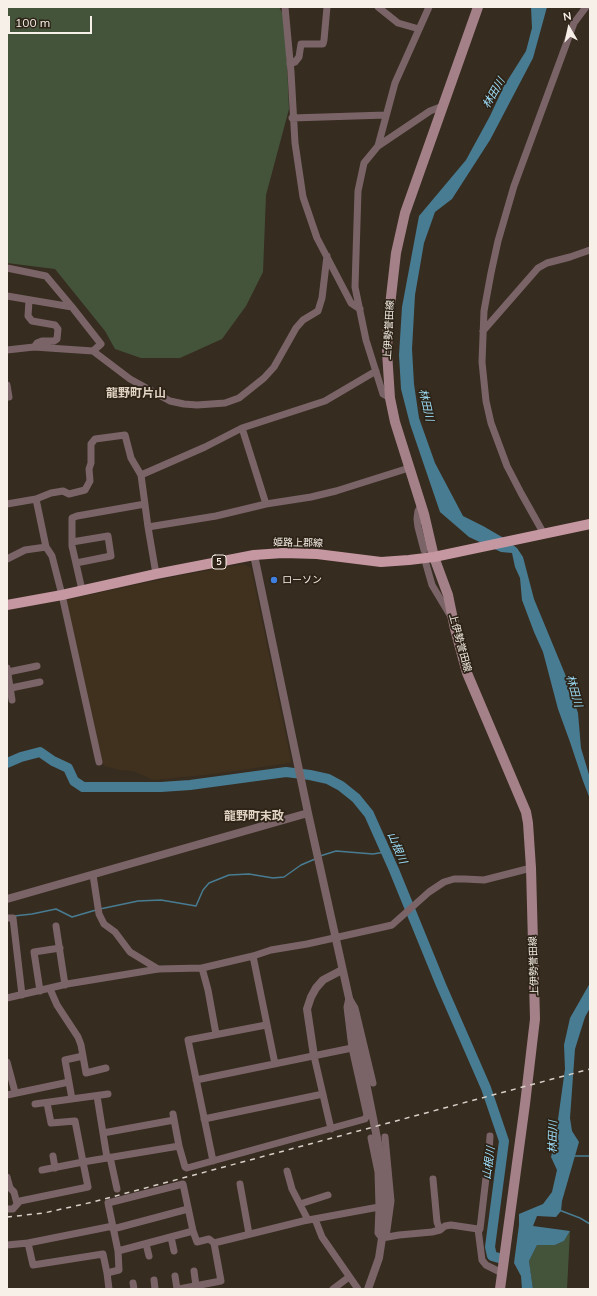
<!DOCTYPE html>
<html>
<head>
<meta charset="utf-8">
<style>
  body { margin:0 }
  #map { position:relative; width:597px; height:1296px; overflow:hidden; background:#372c20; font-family:Mulish,sans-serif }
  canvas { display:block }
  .frame { position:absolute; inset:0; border:8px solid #f7f0e8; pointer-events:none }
  .north { position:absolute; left:549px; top:8px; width:40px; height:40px; -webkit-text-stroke:3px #2d2316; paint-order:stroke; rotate:351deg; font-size:11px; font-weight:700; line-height:16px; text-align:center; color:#f7f0e8 }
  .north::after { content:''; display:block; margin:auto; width:14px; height:18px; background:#f7f0e8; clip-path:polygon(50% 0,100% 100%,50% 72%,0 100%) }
  .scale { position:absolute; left:8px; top:16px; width:84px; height:18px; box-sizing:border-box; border:2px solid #f7f0e8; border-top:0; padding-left:5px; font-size:12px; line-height:14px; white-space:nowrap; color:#f7f0e8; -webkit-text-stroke:3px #2d2316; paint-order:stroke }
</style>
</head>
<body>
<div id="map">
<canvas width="597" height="1296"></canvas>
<div class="frame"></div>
<div class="north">N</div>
<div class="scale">100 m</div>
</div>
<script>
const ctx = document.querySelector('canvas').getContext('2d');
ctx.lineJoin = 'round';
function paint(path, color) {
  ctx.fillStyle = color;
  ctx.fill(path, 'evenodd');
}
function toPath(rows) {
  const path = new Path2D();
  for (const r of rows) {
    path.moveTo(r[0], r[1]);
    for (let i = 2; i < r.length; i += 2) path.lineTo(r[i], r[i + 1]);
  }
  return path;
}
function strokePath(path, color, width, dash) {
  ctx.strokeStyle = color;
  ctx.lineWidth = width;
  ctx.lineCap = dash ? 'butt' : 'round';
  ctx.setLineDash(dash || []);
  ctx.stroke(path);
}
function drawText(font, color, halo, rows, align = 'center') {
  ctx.font = font + ' Mulish,"Noto Sans JP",sans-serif';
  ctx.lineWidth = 3.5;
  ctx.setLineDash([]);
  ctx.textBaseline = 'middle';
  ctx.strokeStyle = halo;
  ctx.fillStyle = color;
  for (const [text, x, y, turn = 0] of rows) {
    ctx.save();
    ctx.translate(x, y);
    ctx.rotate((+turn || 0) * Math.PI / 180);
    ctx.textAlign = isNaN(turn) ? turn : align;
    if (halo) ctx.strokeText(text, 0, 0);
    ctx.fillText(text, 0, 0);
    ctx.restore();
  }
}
const built = toPath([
  [244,564,251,568,291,760,290,763,214,774,153,780,133,771,120,770,104,766,102,762,66,600,177,576]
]);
const green = toPath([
  [7,7,279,7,285,18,289,109,266,195,263,272,246,306,222,339,180,358,141,358,115,349,105,331,55,269,7,263],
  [570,1231,567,1289,533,1289,529,1261,537,1245,555,1245,564,1241]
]);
const water = toPath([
  [531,7,547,7,533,58,490,140,452,199,435,212,424,243,415,295,412,349,414,384,419,418,435,463,463,516,483,526,502,537,517,548,523,557,534,599,565,674,578,713,581,748,590,778,590,799,583,781,570,742,558,709,543,652,534,632,522,600,520,578,515,567,512,553,501,552,469,537,440,512,410,424,401,389,399,355,402,307,419,216,466,160,490,116,504,86,526,51,532,28],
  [590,983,590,1008,585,1017,575,1049,570,1118,572,1131,579,1142,562,1201,561,1211,556,1217,537,1216,533,1226,570,1231,564,1241,555,1245,537,1245,529,1261,533,1289,522,1289,521,1276,514,1263,519,1225,519,1214,543,1204,552,1192,557,1170,551,1157,555,1141,565,1069,564,1045,570,1018]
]);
const stream = toPath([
  [320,856,336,851,373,854,385,852],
  [100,909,138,901,161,900,196,906,203,890,209,883,229,875,249,874,273,878,284,877,301,865,315,859],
  [14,916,32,914,56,909,72,917,96,910],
  [574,1156,590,1156],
  [559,1210,580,1218,590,1224]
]);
const river = toPath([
  [7,763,21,757,40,752,53,761,68,768,74,781,83,787,161,787,190,785,286,772,310,775,328,779,341,786,356,798,369,814,394,870,441,985,486,1088,504,1141,490,1247,492,1256,499,1258]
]);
const minor = toPath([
  [285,7,291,72,295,143,303,197,317,238,351,303,360,309],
  [378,7,398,23,419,29],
  [290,64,295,62,299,57,301,44,323,44,324,40,327,7],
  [292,118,386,115],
  [378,146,395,83,429,7],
  [7,268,46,276,72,307,7,296],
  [29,301,28,316,32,321,55,325,58,329,57,339,54,341,42,341,37,343,34,347],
  [72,307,101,344,93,351],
  [483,331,538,268,547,263,570,257,590,250],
  [7,350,34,347,93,351,130,379,170,401,184,404,197,405,225,403,239,398,264,378,274,367,296,328,303,320,318,311,322,298,327,256],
  [7,385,9,397,7,397],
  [390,398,383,394,366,340,355,287,358,191,364,163,378,146,430,111,443,106],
  [242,428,266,504],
  [141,475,205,447,242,428,325,401,376,371],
  [36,499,46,547,52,556,62,595,99,762],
  [7,504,36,499,51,493,63,491,69,494,85,490,90,481,89,469,91,463,91,444,95,439,125,435,131,458,141,475,148,527,156,574],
  [421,506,418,511,417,519,418,527,424,550],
  [148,527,216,516,266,504,311,497,336,491,409,468],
  [544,534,521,493,507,466,491,423,486,401,482,362,484,311,491,273,498,241,514,186,574,23,586,7],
  [72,542,108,536,111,556,76,563],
  [7,559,25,550,46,547],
  [426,564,432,585,450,615],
  [82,590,72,546,72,518,77,516,145,504],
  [7,668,12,700],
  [8,672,37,666],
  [11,688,40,682],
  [93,875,99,914,104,924,115,932,130,952,158,969],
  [7,918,13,918,22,995],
  [56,926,65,985],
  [253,956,275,1064],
  [202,968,208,990,216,1034],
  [50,989,57,1005,78,1037,81,1045,86,1073,106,1068],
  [40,991,34,952,60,948],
  [7,998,67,984,128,974,158,969,202,968,253,956,271,950,307,944,379,928,392,925,429,892,444,882,454,879,465,879,484,880,531,868],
  [314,1056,331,1129],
  [7,1062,15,1092],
  [196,1080,352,1048,347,1007,349,998,355,1008,373,1083],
  [7,1095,69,1082],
  [97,1096,107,1158],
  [72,1099,65,1060,83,1056],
  [35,1104,108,1094],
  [173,1114,179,1146],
  [204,1119,323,1094],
  [103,1133,174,1120],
  [385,1137,391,1201,386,1237],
  [371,1138,378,1172,379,1207],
  [53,1156,55,1168],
  [110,1157,117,1189],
  [213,1161,188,1040,266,1025],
  [42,1170,83,1162,75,1121,51,1123,47,1103],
  [287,1171,292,1189,308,1220],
  [7,1177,10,1188,14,1192,17,1204],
  [433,1179,437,1222,440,1230],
  [240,1184,249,1234],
  [300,1204,328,1195],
  [7,1209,13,1209,20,1201,88,1187,83,1162,179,1146,185,1167,187,1168,365,1119,367,1115,352,1048],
  [315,1219,322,1237,358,1289],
  [113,1229,188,1209],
  [479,1231,480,1229,489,1152,490,1136],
  [171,1237,174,1251],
  [28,1243,33,1265,103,1254,107,1273],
  [146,1244,149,1256],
  [7,1245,28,1243,113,1226],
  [118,1251,193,1231],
  [194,1271,196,1286],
  [175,1276,177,1289],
  [154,1280,155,1289],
  [133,1283,134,1289],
  [109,1289,107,1273,119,1270,118,1251,108,1203,183,1184,193,1231,197,1242,209,1239,214,1243,303,1221,379,1207,378,1233,382,1238,399,1235,432,1232,440,1230,445,1226,451,1225,478,1229,482,1260,486,1265,502,1273],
  [179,1289,221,1281,214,1243],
  [333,1289,349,1277]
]);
const tertiary = toPath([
  [254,555,308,813,349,998,382,1163,385,1206,382,1238,379,1258,368,1289],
  [7,899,308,813],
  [314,1056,307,1009,311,997,316,988,323,980,342,970]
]);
const secondary = toPath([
  [478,7,405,213,396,253,388,323,387,352,390,398,395,422,424,514,434,557,448,595,455,629,467,673,526,812,528,823,531,868,535,1019,525,1104,500,1289]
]);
const primary = toPath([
  [7,605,62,595,156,574,254,555,283,553,317,554,381,562,409,560,434,557,590,524]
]);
const rail = toPath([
  [7,1217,44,1213,93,1202,590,1069]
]);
const markers = [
  [274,580,4,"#3f7fe0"]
];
const shields = [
  [219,562,14]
];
const shieldNames = [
  ["5",219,562]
];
const streetNames = [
  ["上伊勢誉田線",389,330,-87],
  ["姫路上郡線",298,543,1],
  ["上伊勢誉田線",460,643,75],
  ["上伊勢誉田線",534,966,-92]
];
const poiNames = [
  ["ローソン",282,580]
];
const waterNames = [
  ["林田川",494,93,-60],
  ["林田川",426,405,77],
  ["林田川",574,691,74],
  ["山根川",397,848,67],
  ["林田川",553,1137,-89],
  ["山根川",489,1163,-82]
];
const quarterNames = [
  ["龍野町片山",136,393],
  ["龍野町末政",254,816]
];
paint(built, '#40311e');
paint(green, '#44543b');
paint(water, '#487c92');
strokePath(stream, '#487c92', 1.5);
strokePath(river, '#487c92', 10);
strokePath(minor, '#7a6468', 7);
strokePath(tertiary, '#7a6468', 8);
strokePath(secondary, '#a48188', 10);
strokePath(primary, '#c497a1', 10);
strokePath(rail, '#d8d0c8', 1.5, [5, 5]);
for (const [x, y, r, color] of markers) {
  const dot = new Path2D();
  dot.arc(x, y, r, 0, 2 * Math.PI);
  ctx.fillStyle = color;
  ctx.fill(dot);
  strokePath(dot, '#2d2316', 1.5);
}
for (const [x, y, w] of shields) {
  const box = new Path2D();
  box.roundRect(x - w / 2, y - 7, w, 14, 3);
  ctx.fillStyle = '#2d2316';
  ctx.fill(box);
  strokePath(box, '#f7f0e8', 1);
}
drawText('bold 9px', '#f7f0e8', null, shieldNames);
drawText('10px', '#f7f0e8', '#2d2316', streetNames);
drawText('10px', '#f7f0e8', '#2d2316', poiNames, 'left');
drawText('italic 11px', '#9ddefa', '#2d2316', waterNames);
drawText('bold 12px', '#e1d3c3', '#2d2316', quarterNames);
</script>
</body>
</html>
